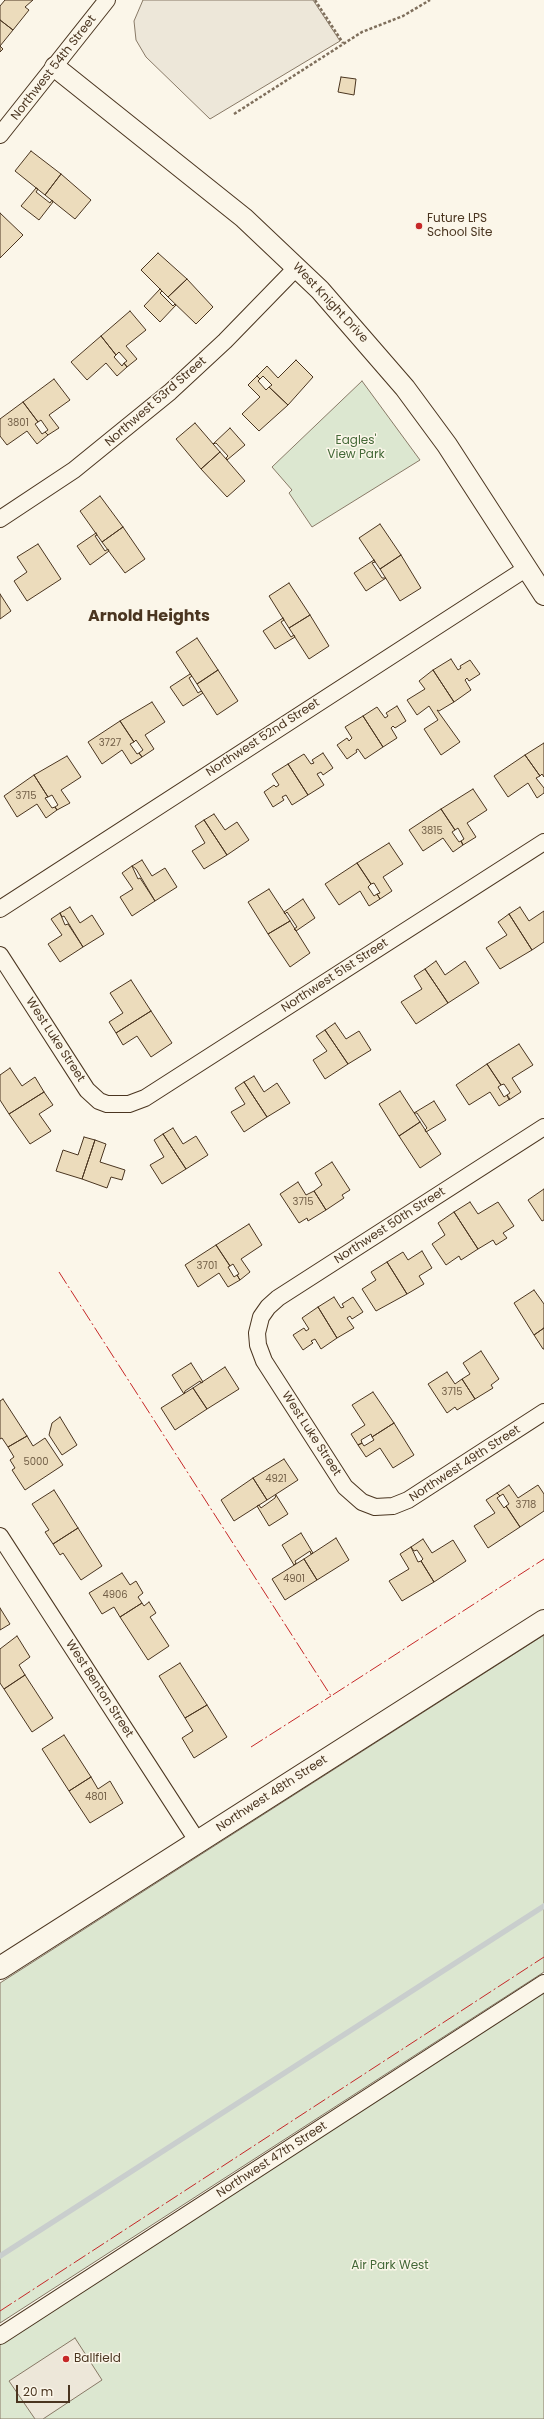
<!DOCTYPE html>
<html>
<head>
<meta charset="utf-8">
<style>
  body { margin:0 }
  #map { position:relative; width:544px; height:2419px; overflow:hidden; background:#fbf6e9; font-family:Poppins,sans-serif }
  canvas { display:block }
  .scale { position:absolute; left:16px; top:2385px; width:54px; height:18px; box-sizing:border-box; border:2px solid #4a3520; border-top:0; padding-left:5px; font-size:12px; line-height:14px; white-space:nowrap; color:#4a3520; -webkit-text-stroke:3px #fbf6e9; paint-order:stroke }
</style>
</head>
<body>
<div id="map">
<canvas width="544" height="2419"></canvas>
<div class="scale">20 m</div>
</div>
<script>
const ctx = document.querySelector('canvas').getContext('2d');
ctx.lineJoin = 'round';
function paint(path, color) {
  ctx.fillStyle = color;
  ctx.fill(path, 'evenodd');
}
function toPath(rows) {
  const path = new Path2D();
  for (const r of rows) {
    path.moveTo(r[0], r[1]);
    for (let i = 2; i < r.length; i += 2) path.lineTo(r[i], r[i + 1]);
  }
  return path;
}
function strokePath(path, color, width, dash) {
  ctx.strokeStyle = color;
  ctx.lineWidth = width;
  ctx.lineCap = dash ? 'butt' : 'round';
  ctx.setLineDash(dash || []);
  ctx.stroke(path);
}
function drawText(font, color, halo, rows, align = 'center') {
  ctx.font = font + ' Poppins,sans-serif';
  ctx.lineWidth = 3;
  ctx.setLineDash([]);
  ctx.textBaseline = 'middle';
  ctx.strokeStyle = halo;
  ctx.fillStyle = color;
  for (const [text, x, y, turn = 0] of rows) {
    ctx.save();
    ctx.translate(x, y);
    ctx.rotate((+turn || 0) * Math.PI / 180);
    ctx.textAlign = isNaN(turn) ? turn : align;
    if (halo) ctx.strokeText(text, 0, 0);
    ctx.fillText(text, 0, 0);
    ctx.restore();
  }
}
const green = toPath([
  [362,381,420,460,312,527,289,493,292,490,272,467,362,381],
  [544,1635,544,1972,0,2323,0,1983,544,1635],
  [544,1983,544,2419,0,2419,0,2336,544,1983]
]);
const parking = toPath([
  [143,0,313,0,340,41,210,119,146,57,136,40,134,21,143,0],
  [75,2338,102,2380,43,2419,35,2419,9,2381,75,2338]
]);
const stream = toPath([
  [0,2256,544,1906]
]);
const building = toPath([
  [5,0,33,0,25,7,29,10,13,30,0,20,0,6,5,0],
  [0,20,13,30,0,46,3,49,0,52,0,20],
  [341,77,356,79,354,95,338,92,341,77],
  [31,151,61,174,45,195,15,171,31,151],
  [61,174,91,200,75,219,45,195,61,174],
  [36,188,38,189,36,192,50,203,52,200,53,202,39,220,21,206,36,188],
  [0,213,23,235,0,258,0,213],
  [158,253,187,279,168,297,141,270,158,253],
  [187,279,213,307,196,324,168,297,187,279],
  [160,289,162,291,160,293,173,306,175,304,176,305,160,322,144,306,160,289],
  [130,311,146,330,126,346,137,359,127,367,124,363,127,361,119,352,116,355,101,336,130,311],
  [101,336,116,355,114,357,122,366,124,363,127,367,117,376,106,363,87,380,71,362,101,336],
  [296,360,313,377,288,405,269,387,272,385,263,376,260,379,257,376,267,366,278,378,296,360],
  [257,376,260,379,258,381,266,390,269,387,288,405,259,431,242,414,260,397,248,385,257,376],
  [54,379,70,400,49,415,59,428,48,435,45,432,48,430,41,420,38,422,23,402,54,379],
  [23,402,38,422,35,424,42,434,45,432,48,435,37,444,27,431,7,445,0,436,0,419,23,402],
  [195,423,220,452,201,469,176,439,195,423],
  [230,428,245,445,227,460,226,458,228,456,216,443,213,444,230,428],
  [220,452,245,481,227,497,201,469,220,452],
  [100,496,123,527,102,542,80,511,100,496],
  [380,524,401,555,380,569,359,538,380,524],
  [123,527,145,559,125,573,102,542,123,527],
  [96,533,97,535,95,536,105,551,108,549,109,551,90,565,77,546,96,533],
  [38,544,61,579,27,601,14,581,27,572,17,557,38,544],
  [401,555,421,588,400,601,380,569,401,555],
  [374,560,375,562,372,563,382,578,386,578,366,591,354,573,374,560],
  [289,583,310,615,289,628,269,596,289,583],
  [0,594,11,611,0,619,0,594],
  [310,615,329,646,309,659,289,628,310,615],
  [283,618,284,620,281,622,291,637,294,635,295,637,275,649,263,631,283,618],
  [197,638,218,670,197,684,176,652,197,638],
  [451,659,458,670,461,668,460,666,470,660,480,674,469,681,467,678,465,680,471,690,454,702,433,670,451,659],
  [218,670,238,701,217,715,197,684,218,670],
  [433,670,454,702,439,711,437,710,460,742,441,755,424,729,438,720,429,706,417,715,407,700,425,689,419,681,433,670],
  [190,674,192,676,189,678,198,693,201,691,203,693,183,706,170,687,190,674],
  [152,702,165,722,145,735,154,749,142,757,139,753,143,750,136,740,134,742,120,721,152,702],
  [397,706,406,721,395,728,393,726,391,728,397,738,383,747,363,716,377,707,385,718,388,716,386,713,397,706],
  [363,716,383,747,365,759,358,749,356,750,357,752,347,759,337,745,347,738,349,741,352,738,345,727,363,716],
  [120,721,134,742,130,744,137,754,139,753,142,757,131,764,122,750,102,764,88,742,120,721],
  [544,743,544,777,542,774,540,776,525,755,544,743],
  [323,753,333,768,323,775,321,772,317,774,324,785,308,795,288,764,304,754,311,764,314,763,312,760,323,753],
  [525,755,540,776,536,778,544,788,544,793,537,798,528,783,508,797,494,776,525,755],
  [67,756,81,777,61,790,70,803,57,810,55,807,58,805,52,795,48,797,34,775,67,756],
  [288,764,308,795,292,805,286,795,282,797,284,800,273,807,264,792,274,785,276,787,279,785,272,774,288,764],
  [34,775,48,797,45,798,52,808,55,807,57,810,46,818,37,804,17,817,4,796,34,775],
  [473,789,487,810,467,823,476,837,463,845,461,841,464,839,458,828,455,830,441,809,473,789],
  [441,809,455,830,452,832,459,842,461,841,463,845,453,852,443,838,423,851,409,830,441,809],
  [214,814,225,830,237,822,249,840,227,855,204,820,214,814],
  [204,820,227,855,204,869,192,851,205,843,195,826,204,820],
  [389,843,403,864,383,877,392,891,380,899,377,894,380,893,374,883,371,884,357,863,389,843],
  [142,860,152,876,165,868,177,887,155,901,136,869,132,866,142,860],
  [357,863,371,884,368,887,374,896,377,894,380,899,369,906,360,891,339,905,325,884,357,863],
  [132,866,138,879,140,878,155,901,132,916,120,897,133,889,122,873,132,866],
  [269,889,290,921,268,934,248,902,269,889],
  [303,899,315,918,296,931,294,929,297,927,287,912,285,914,284,912,303,899],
  [70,907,80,923,92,915,104,934,83,947,64,916,62,917,60,913,70,907],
  [520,907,529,921,544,911,544,942,532,950,509,914,520,907],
  [60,913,65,925,68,924,83,947,60,962,48,944,62,935,51,919,60,913],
  [509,914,532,950,500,969,486,948,507,935,498,922,509,914],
  [290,921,310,953,290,967,268,934,290,921],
  [436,961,445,975,465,961,479,983,448,1003,425,969,436,961],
  [425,969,448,1003,416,1024,401,1002,422,989,414,976,425,969],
  [131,980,151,1011,116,1033,109,1022,123,1013,110,993,131,980],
  [151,1011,172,1043,151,1057,137,1036,123,1045,116,1033,151,1011],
  [335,1023,346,1039,359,1031,371,1050,348,1064,325,1030,335,1023],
  [325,1030,348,1064,325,1079,313,1060,327,1051,316,1036,325,1030],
  [519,1044,533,1065,512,1078,521,1092,509,1100,507,1095,510,1093,504,1084,501,1085,487,1064,519,1044],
  [487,1064,501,1085,498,1087,504,1097,507,1095,510,1099,499,1106,490,1092,469,1105,456,1085,487,1064],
  [10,1068,22,1086,35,1077,44,1092,9,1114,0,1100,0,1075,10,1068],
  [254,1076,264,1092,277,1083,290,1103,267,1117,244,1082,254,1076],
  [244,1082,267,1117,244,1132,231,1112,245,1104,235,1088,244,1082],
  [400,1091,420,1122,399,1136,379,1104,400,1091],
  [44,1092,53,1105,39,1114,51,1131,30,1144,9,1114,44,1092],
  [434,1101,446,1120,426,1132,425,1130,427,1128,417,1113,414,1113,434,1101],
  [420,1122,441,1154,420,1168,399,1136,420,1122],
  [173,1128,183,1144,196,1136,208,1155,186,1169,163,1134,173,1128],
  [163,1134,186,1169,162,1184,150,1165,164,1157,154,1140,163,1134],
  [84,1137,95,1140,82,1179,56,1171,63,1150,78,1155,84,1137],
  [95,1140,106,1144,100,1162,125,1170,122,1180,111,1177,107,1188,82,1179,95,1140],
  [332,1162,350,1190,342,1195,344,1198,326,1210,314,1191,322,1185,315,1173,332,1162],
  [298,1182,306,1195,314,1191,326,1210,308,1221,307,1218,299,1223,280,1194,298,1182],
  [544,1189,544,1220,542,1221,528,1200,544,1189],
  [470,1202,478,1214,498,1202,514,1226,503,1233,507,1238,496,1245,493,1240,478,1249,454,1212,470,1202],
  [454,1212,478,1249,461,1260,459,1256,446,1265,432,1244,445,1235,438,1223,454,1212],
  [249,1224,262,1245,241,1259,250,1272,240,1280,237,1275,239,1274,233,1264,230,1266,216,1245,249,1224],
  [216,1245,230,1266,228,1267,234,1277,237,1275,240,1280,228,1287,219,1273,198,1287,185,1265,216,1245],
  [422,1251,432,1268,419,1276,424,1284,407,1294,387,1262,403,1252,408,1260,422,1251],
  [387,1262,407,1294,376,1311,362,1289,376,1280,371,1272,387,1262],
  [534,1290,544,1304,544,1328,534,1335,514,1303,534,1290],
  [334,1297,341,1308,344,1307,342,1304,353,1297,363,1312,352,1319,350,1316,347,1318,354,1328,337,1338,318,1307,334,1297],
  [318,1307,337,1338,321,1349,315,1339,311,1341,313,1343,303,1350,293,1335,304,1328,306,1331,309,1329,302,1318,318,1307],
  [544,1328,544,1349,543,1349,534,1335,544,1328],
  [481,1351,499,1379,491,1385,493,1388,475,1399,462,1379,470,1374,463,1363,481,1351],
  [191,1363,203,1382,201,1383,200,1381,185,1391,184,1394,172,1375,191,1363],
  [225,1367,239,1389,207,1409,193,1388,225,1367],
  [447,1372,455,1384,462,1379,475,1399,457,1410,455,1407,447,1413,428,1384,447,1372],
  [193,1388,207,1409,175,1430,161,1408,193,1388],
  [373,1392,394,1423,372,1437,371,1434,361,1440,362,1443,358,1445,351,1434,365,1425,352,1405,373,1392],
  [3,1399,27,1436,8,1447,2,1438,0,1439,0,1401,3,1399],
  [60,1417,77,1445,62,1455,49,1435,52,1423,60,1417],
  [394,1423,414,1455,393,1468,380,1448,366,1457,358,1445,362,1443,364,1446,374,1440,372,1437,394,1423],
  [27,1436,33,1446,45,1438,63,1465,25,1490,12,1470,15,1468,10,1460,14,1457,8,1447,27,1436],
  [284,1459,298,1480,267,1500,253,1478,284,1459],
  [253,1478,267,1500,234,1521,221,1500,253,1478],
  [509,1485,518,1498,538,1485,544,1494,544,1511,520,1527,506,1506,509,1504,503,1494,500,1496,497,1493,509,1485],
  [54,1490,78,1528,53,1544,45,1532,49,1530,32,1504,54,1490],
  [497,1493,500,1496,497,1498,504,1508,506,1506,520,1527,488,1548,474,1526,495,1513,486,1500,497,1493],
  [276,1495,288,1514,269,1526,257,1506,259,1505,261,1508,275,1498,276,1495],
  [78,1528,102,1566,81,1580,63,1553,60,1555,53,1544,78,1528],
  [301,1533,313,1553,311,1554,310,1551,295,1561,296,1563,294,1565,282,1545,301,1533],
  [336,1538,349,1560,317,1580,304,1559,336,1538],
  [423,1539,432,1553,453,1540,466,1561,434,1582,421,1561,423,1559,417,1550,414,1551,411,1547,423,1539],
  [411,1547,418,1562,421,1561,434,1582,402,1601,389,1581,409,1569,400,1554,411,1547],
  [304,1559,317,1580,285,1600,272,1579,304,1559],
  [122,1573,130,1585,136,1581,143,1593,138,1597,142,1603,120,1617,114,1607,102,1614,89,1593,122,1573],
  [149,1602,156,1613,150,1617,169,1646,148,1660,120,1617,142,1603,144,1606,149,1602],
  [0,1608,10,1624,0,1630,0,1608],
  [17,1636,30,1657,19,1665,25,1675,4,1689,0,1683,0,1649,17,1636],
  [180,1663,207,1705,185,1718,159,1676,180,1663],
  [25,1675,53,1718,32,1732,4,1689,25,1675],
  [207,1705,227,1737,194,1758,182,1738,193,1731,185,1718,207,1705],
  [64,1735,91,1777,69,1791,42,1749,64,1735],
  [91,1777,98,1789,110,1781,123,1803,90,1823,69,1791,91,1777]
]);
const path = toPath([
  [315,0,343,43],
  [234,114,362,32,403,16,430,0]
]);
const minor = toPath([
  [0,135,107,0],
  [0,519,74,470,170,392,225,341,297,267],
  [0,909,527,568],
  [0,955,87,1090,99,1101,107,1104,129,1104,145,1098,544,842],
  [544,1127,278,1298,268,1307,261,1317,257,1333,258,1345,264,1361,345,1487,362,1502,375,1507,393,1506,408,1500,544,1412],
  [0,1536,198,1842],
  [0,2336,544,1983]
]);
const tertiary = toPath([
  [55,67,244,218,320,290,405,388,447,445,544,595]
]);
const secondary = toPath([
  [0,1968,544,1621]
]);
const power = toPath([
  [59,1272,331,1696,544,1559],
  [251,1747,331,1696],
  [0,2311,544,1957]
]);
const markers = [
  [419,226,4,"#c62828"],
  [66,2359,4,"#c62828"]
];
const numberNames = [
  ["3801",18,423],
  ["3727",110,743],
  ["3715",26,796],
  ["3815",432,831],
  ["3715",303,1202],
  ["3701",207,1266],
  ["3715",452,1392],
  ["5000",36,1462],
  ["4921",276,1479],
  ["3718",526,1505],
  ["4901",294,1579],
  ["4906",115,1595],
  ["4801",96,1797]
];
const streetNames = [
  ["Northwest 54th Street",54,68,-52],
  ["West Knight Drive",330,303,47],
  ["Northwest 53rd Street",156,402,-41],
  ["Northwest 52nd Street",263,738,-33],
  ["Northwest 51st Street",335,976,-33],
  ["West Luke Street",55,1040,57],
  ["Northwest 50th Street",390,1226,-33],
  ["West Luke Street",311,1434,57],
  ["Northwest 49th Street",465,1464,-33],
  ["West Benton Street",99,1689,57],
  ["Northwest 48th Street",272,1794,-33],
  ["Northwest 47th Street",272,2160,-33]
];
const poiNames = [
  ["Future LPS",427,219],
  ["School Site",427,233],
  ["Ballfield",74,2359]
];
const parkNames = [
  ["Eagles'",356,441],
  ["View Park",356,455],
  ["Air Park West",390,2266]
];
const districtNames = [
  ["Arnold Heights",149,617]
];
paint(green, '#dce7d0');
strokePath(green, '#887966', 1);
paint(parking, '#ede7d9');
strokePath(parking, '#887966', 1);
strokePath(stream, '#c9cecd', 5.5);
paint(building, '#ecdcbc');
strokePath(building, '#4a3520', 1);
strokePath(minor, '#4a3520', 18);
strokePath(tertiary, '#4a3520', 22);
strokePath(secondary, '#4a3520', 24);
strokePath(path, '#7f6f5c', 2.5, [3, 2]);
strokePath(minor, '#fbf6e9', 16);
strokePath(tertiary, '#fbf6e9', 20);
strokePath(secondary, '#fbf6e9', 22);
strokePath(power, '#c62828', 1, [14, 3, 2, 3]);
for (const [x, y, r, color] of markers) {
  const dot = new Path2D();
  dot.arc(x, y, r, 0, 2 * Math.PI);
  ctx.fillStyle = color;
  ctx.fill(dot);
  strokePath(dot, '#fbf6e9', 1.5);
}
drawText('10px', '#725f47', null, numberNames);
drawText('12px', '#4a3520', '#fbf6e9', streetNames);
drawText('12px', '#4a3520', '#fbf6e9', poiNames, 'left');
drawText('12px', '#436837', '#fbf6e9', parkNames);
drawText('bold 16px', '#4a3520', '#fbf6e9', districtNames);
</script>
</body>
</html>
